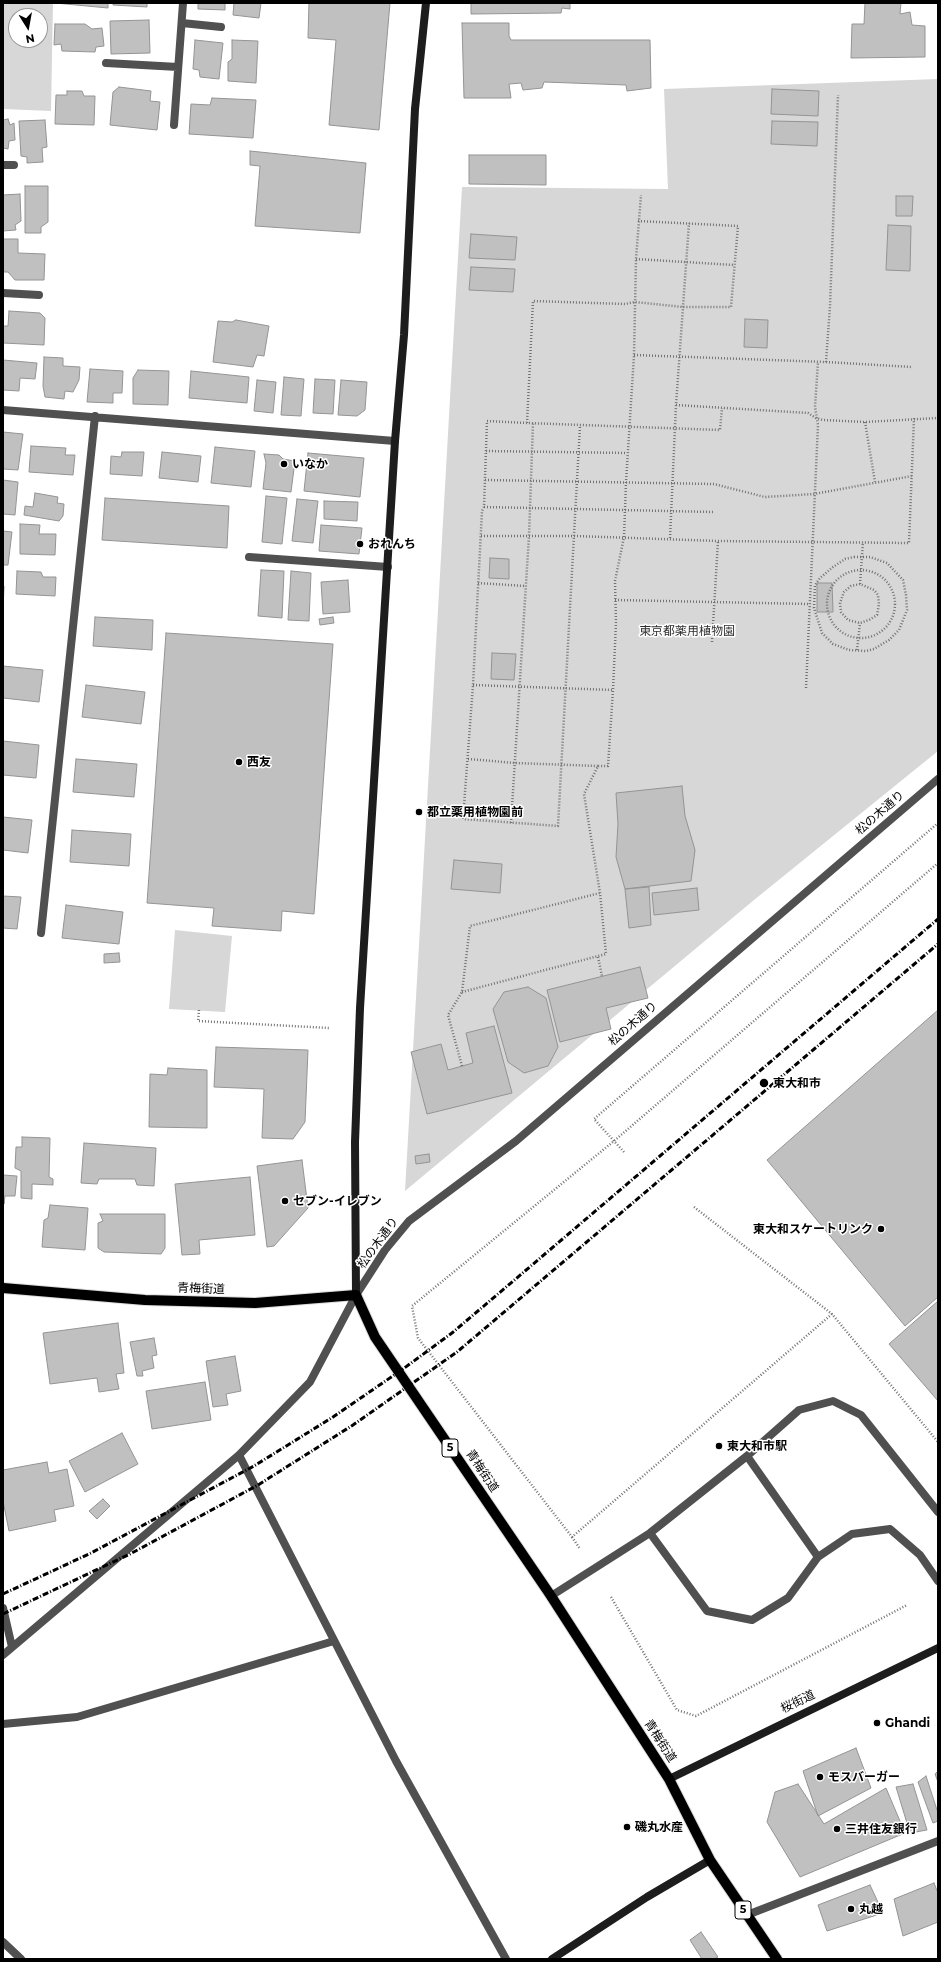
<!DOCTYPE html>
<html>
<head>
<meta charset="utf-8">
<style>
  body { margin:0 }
  #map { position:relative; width:941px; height:1962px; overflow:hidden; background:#fff; font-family:Montserrat,sans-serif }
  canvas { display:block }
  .frame { position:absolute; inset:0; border:4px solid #000; pointer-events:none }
  .north { position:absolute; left:8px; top:8px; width:40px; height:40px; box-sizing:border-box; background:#fff; border:1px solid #999; border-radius:50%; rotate:169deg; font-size:11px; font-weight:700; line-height:16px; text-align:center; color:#000 }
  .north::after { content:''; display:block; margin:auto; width:14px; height:18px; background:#000; clip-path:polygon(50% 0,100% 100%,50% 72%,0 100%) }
</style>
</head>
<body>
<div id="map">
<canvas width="941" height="1962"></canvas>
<div class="frame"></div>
<div class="north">N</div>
</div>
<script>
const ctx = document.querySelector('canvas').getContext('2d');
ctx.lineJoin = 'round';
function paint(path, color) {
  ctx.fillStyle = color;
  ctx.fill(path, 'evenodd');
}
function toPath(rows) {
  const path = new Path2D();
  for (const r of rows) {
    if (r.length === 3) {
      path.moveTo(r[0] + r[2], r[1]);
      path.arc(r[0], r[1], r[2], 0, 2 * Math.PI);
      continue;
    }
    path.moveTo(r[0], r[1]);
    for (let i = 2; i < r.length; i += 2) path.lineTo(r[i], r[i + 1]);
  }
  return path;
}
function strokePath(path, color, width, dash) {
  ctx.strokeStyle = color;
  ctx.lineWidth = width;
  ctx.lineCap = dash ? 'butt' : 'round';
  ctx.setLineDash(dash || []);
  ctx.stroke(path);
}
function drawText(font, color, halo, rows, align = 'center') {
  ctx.font = font + ' Montserrat,"Noto Sans JP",sans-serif';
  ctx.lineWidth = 3;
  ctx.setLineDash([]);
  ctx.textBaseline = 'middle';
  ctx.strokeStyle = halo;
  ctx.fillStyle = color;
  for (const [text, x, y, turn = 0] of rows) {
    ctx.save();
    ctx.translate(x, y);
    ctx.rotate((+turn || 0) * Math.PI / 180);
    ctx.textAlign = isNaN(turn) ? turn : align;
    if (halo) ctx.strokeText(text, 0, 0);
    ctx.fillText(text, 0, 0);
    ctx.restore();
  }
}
const green = toPath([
  [3,3,53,3,51,111,3,109],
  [16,16,40,16,40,40,16,40],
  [938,79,938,751,754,900,405,1191,462,187,668,189,664,89],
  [175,930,232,936,225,1012,169,1009]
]);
const building = toPath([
  [55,3,108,3,108,8,55,3],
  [113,3,147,3,147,7,113,5,113,3],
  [198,3,225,3,225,10,198,9,198,3],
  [234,3,261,3,259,18,233,15,234,3],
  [309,3,390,3,379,130,329,125,336,40,308,38,309,3],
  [471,3,570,3,570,9,562,8,561,13,471,14,471,3],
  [865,3,901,3,900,14,910,12,912,25,925,26,925,57,851,58,852,24,864,24,865,3],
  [149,20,150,53,111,54,110,21,149,20],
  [462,23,509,23,509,36,511,40,650,40,651,88,627,91,626,85,544,82,542,88,523,90,521,83,509,84,511,98,464,98,462,23],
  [55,24,85,24,92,29,102,28,104,46,96,47,95,52,62,51,61,44,54,45,55,24],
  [195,40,223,43,219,79,200,77,199,70,193,69,195,40],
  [232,40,258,41,256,83,228,81,228,62,232,59,232,40],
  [119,87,151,91,150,101,160,102,157,130,110,125,113,92,119,87],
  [772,89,819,91,818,116,771,114,772,89],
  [67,91,82,91,84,96,95,96,94,125,55,124,56,95,67,95,67,91],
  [212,98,256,100,253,138,189,134,191,104,210,105,212,98],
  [8,119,10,125,14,123,15,140,9,141,8,149,3,148,3,120,8,119],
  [45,120,47,147,42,148,43,162,27,163,27,157,21,156,19,121,45,120],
  [772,121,818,122,817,146,771,144,772,121],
  [250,151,366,163,360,233,255,226,260,166,250,165,250,151],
  [469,155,546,155,546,185,469,184,469,155],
  [25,186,48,186,48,222,41,227,41,233,25,233,25,186],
  [20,194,21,221,15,225,16,230,3,231,3,195,20,194],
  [896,196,913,196,912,216,896,216,896,196],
  [888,225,911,226,910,271,886,270,888,225],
  [471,234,517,237,515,260,469,258,471,234],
  [3,239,18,239,18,253,45,254,44,280,15,280,8,272,3,272,3,239],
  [471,267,515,269,513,292,469,290,471,267],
  [9,311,40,313,45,318,44,345,3,343,3,326,8,326,9,311],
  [745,319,768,320,767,348,744,347,745,319],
  [236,320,269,326,264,356,257,355,253,367,213,362,218,321,232,322,236,320],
  [44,357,63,358,63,366,80,367,79,380,73,392,65,391,64,399,45,397,43,386,44,357],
  [3,360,37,363,35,379,20,378,19,391,3,390,3,360],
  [90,369,123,371,122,393,113,393,113,403,87,402,90,369],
  [138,370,169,371,168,405,133,404,133,378,138,370],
  [191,371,249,377,247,403,189,398,191,371],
  [284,377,304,379,301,416,281,415,284,377],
  [315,379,335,380,333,414,313,413,315,379],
  [257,380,276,382,273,413,254,411,257,380],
  [341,380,367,382,365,410,357,416,338,415,341,380],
  [3,432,23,434,18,470,3,469,3,432],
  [31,446,66,448,65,455,75,455,73,475,29,472,31,446],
  [215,447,255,451,251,487,211,483,215,447],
  [122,452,144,452,142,476,110,474,111,456,121,457,122,452],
  [162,452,201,456,198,482,159,478,162,452],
  [308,453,364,458,360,497,304,491,308,453],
  [264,454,279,455,283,459,295,461,291,492,263,489,266,463,264,454],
  [3,480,18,482,15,515,3,514,3,480],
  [35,493,58,497,57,503,64,504,63,516,59,521,24,515,25,506,33,507,35,493],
  [266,496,287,498,282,544,262,542,266,496],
  [105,498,229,506,227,548,102,540,105,498],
  [297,499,318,501,313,543,292,541,297,499],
  [324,501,358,502,357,521,324,519,324,501],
  [20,524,40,525,39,534,56,534,55,555,20,554,20,524],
  [321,525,362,528,359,554,319,551,321,525],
  [3,531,12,532,8,565,3,565,3,531],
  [490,558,509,559,509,579,489,578,490,558],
  [261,570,284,571,282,618,258,616,261,570],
  [17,571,41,572,43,577,56,577,55,596,16,594,17,571],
  [291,571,311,573,309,621,288,620,291,571],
  [348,580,350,612,323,614,321,582,348,580],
  [817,583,832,583,833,612,817,612,817,583],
  [3,586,4,586,3,610,3,586],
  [95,617,153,620,152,650,93,646,95,617],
  [333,617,334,623,320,625,319,619,333,617],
  [166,633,333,644,314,914,282,911,281,931,212,926,214,908,147,903,166,633],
  [492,653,516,654,514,680,491,679,492,653],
  [3,666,43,670,39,702,3,698,3,666],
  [86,685,145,692,141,724,82,717,86,685],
  [3,741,39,745,36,778,3,775,3,741],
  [76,759,137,764,134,797,73,792,76,759],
  [682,786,685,816,695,850,691,881,625,889,616,857,618,824,616,793,682,786],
  [3,817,32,820,28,853,3,850,3,817],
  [72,830,131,834,129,866,70,862,72,830],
  [454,860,502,864,500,893,451,889,454,860],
  [649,887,651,925,629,928,625,889,649,887],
  [697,888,699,910,654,915,652,893,697,888],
  [3,896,21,897,17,929,3,928,3,896],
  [66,905,123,912,119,944,62,938,66,905],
  [119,953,120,962,104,963,104,954,119,953],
  [640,967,648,998,606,1008,611,1029,560,1042,547,990,640,967],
  [528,987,546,998,558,1047,548,1066,524,1073,508,1062,493,1009,504,992,528,987],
  [938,1010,938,1297,905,1326,767,1160,938,1010],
  [494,1026,512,1093,427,1114,411,1052,441,1044,448,1070,473,1063,466,1033,494,1026],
  [216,1047,308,1050,305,1122,293,1139,262,1138,264,1089,214,1087,216,1047],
  [168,1068,207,1070,207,1128,149,1127,150,1074,167,1075,168,1068],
  [22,1137,50,1138,49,1177,53,1179,53,1185,32,1184,32,1199,21,1198,21,1171,15,1168,16,1147,22,1147,22,1137],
  [84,1143,156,1148,154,1186,137,1185,135,1179,99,1179,97,1184,81,1183,84,1143],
  [429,1154,430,1162,416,1164,415,1156,429,1154],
  [302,1160,308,1208,274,1246,267,1247,257,1166,302,1160],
  [3,1175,17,1176,15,1196,5,1196,4,1204,3,1175],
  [250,1177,255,1235,199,1240,200,1254,182,1255,175,1184,250,1177],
  [50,1205,88,1208,85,1250,42,1247,44,1220,48,1218,50,1205],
  [100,1214,165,1214,165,1248,161,1254,104,1252,98,1248,98,1223,103,1221,100,1214],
  [938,1301,938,1401,889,1344,938,1301],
  [118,1323,124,1373,116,1374,119,1389,99,1392,97,1378,50,1384,43,1333,118,1323],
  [154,1338,157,1355,152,1356,154,1368,142,1371,143,1376,137,1376,130,1342,154,1338],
  [235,1356,241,1391,226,1394,228,1405,213,1407,206,1361,235,1356],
  [205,1382,211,1420,152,1429,146,1391,205,1382],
  [122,1433,138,1464,85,1492,69,1461,122,1433],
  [47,1462,49,1473,67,1469,74,1506,54,1510,56,1521,9,1531,3,1501,3,1470,47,1462],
  [103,1499,110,1506,97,1519,89,1511,103,1499],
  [856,1748,871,1788,818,1816,803,1771,856,1748],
  [938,1771,938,1782,935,1774,938,1771],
  [926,1776,938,1813,938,1821,933,1823,918,1782,926,1776],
  [798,1784,824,1824,886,1788,905,1833,800,1877,767,1822,775,1792,798,1784],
  [913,1784,927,1830,910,1833,896,1787,913,1784],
  [934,1883,938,1893,938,1922,903,1936,894,1899,934,1883],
  [870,1885,883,1913,827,1931,818,1905,870,1885],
  [701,1932,718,1957,714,1959,702,1959,690,1940,701,1932]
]);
const path = toPath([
  [638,221,738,226,731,307,683,307,635,302,625,304,533,301,527,423,720,430,722,408],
  [636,259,734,265],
  [634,355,826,362,830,306,838,95],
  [826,362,912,367],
  [676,405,808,413,816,418,823,420,865,422,938,418],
  [865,422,875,482],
  [527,423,487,421,484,507,482,511,473,685,463,819,558,826,580,426],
  [486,451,627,453],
  [485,480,714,484,765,497,814,494,912,476],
  [484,507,713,512],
  [481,536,575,536,718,541,909,543,914,418],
  [670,538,676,405,689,223],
  [854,557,870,557,887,563,903,580,906,595,907,610,899,630,889,640,874,649,866,651,849,650,833,644,822,633,814,608,815,585,820,578,833,567,845,559,854,557],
  [861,604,34],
  [478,583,525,586],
  [860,584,851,586,844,592,840,603,841,612,848,620,860,623,869,620,877,615,879,604,878,595,874,590,860,584,863,542],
  [615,600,809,604],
  [712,642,718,541],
  [857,650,860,623],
  [473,685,613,690],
  [806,688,818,425,815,407,818,362],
  [468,759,515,763,598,766],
  [511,823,529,536,533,423],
  [598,957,602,976],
  [462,992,606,954,600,893,584,794,598,766,608,766,613,690,616,622,615,581,624,537,626,482,634,355,636,259,641,195],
  [199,1010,198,1021,329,1028],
  [462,1066,448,1015,462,992,470,926,600,893],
  [624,1152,594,1119,938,823],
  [694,1207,832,1314,938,1442],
  [832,1314,572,1537,418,1338,412,1306,614,1141,938,863],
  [572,1537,580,1549],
  [611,1597,677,1710,696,1716,907,1605]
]);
const lane = toPath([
  [182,23,221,27],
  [106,63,178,67],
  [174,125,183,3],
  [3,165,14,165],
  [3,293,39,295],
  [249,557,388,567],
  [747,1456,818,1557],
  [650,1533,707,1611,752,1620,788,1598,818,1557,852,1534,890,1529,920,1555,938,1581],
  [551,1596,650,1533,747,1456,799,1410,833,1401,861,1415,938,1512],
  [747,1915,938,1841]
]);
const street = toPath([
  [3,410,395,441],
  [41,933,95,416],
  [239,1455,396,1761,506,1959],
  [3,1608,12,1647],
  [3,1655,239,1455,310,1382,356,1295,385,1250,409,1221,516,1141,938,779],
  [3,1724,77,1717,334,1641],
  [3,1942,21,1959]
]);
const secondary = toPath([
  [356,1295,355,1142,360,1008,395,441,404,335,415,109,426,3],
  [669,1779,938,1648],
  [552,1959,647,1897,710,1860]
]);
const primary = toPath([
  [3,1288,145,1300,255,1303,356,1295,375,1337,551,1596,669,1779,710,1860,777,1959]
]);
const rail = toPath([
  [3,1594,91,1553,254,1466,333,1417,403,1369,452,1333,525,1271,938,919],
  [3,1614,130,1554,258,1485,353,1425,457,1352,938,944]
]);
const markers = [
  [284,464,4,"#000"],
  [360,544,4,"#000"],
  [239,762,4,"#000"],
  [419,812,4,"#000"],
  [764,1083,5,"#000"],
  [285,1201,4,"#000"],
  [881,1229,4,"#000"],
  [719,1446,4,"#000"],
  [877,1723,4,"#000"],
  [820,1777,4,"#000"],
  [627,1827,4,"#000"],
  [837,1829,4,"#000"],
  [851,1909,4,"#000"]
];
const shields = [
  [450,1448,16],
  [743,1910,16]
];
const shieldNames = [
  ["5",450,1448],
  ["5",743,1910]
];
const poiNames = [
  ["いなか",292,464],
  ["おれんち",368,544],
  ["西友",247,762],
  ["都立薬用植物園前",427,812],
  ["東大和市",773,1083],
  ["セブン-イレブン",293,1201],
  ["東大和スケートリンク",873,1229,"right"],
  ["東大和市駅",727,1446],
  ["Ghandi",885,1723],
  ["モスバーガー",828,1777],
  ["磯丸水産",635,1827],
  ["三井住友銀行",845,1829],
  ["丸越",859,1909]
];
const parkNames = [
  ["東京都薬用植物園",687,631]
];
const streetNames = [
  ["松の木通り",880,813,-41],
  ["松の木通り",633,1024,-41],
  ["松の木通り",378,1243,-54],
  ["青梅街道",201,1289,2],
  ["青梅街道",482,1471,56],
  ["桜街道",798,1702,-26],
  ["青梅街道",660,1741,57]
];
paint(green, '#d7d7d7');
paint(building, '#c0c0c0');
strokePath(building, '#949494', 1);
strokePath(primary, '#dbdbdb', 12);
strokePath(path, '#727272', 2.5, [1, 2]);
strokePath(lane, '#505050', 8);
strokePath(street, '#505050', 8);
strokePath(secondary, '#1d1d1d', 8);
strokePath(primary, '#000', 10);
strokePath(rail, '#000', 3, [6, 2, 1, 2]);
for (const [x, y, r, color] of markers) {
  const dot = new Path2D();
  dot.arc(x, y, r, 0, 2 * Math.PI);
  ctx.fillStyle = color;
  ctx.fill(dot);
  strokePath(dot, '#fff', 1.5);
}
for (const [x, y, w] of shields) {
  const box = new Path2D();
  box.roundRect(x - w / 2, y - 9, w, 18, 3);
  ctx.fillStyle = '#fff';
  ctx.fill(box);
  strokePath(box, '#000', 1);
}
drawText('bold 11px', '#000', null, shieldNames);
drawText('bold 12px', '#000', '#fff', poiNames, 'left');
drawText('12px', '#2e2e2e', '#fff', parkNames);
drawText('12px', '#000', '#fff', streetNames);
</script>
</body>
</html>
